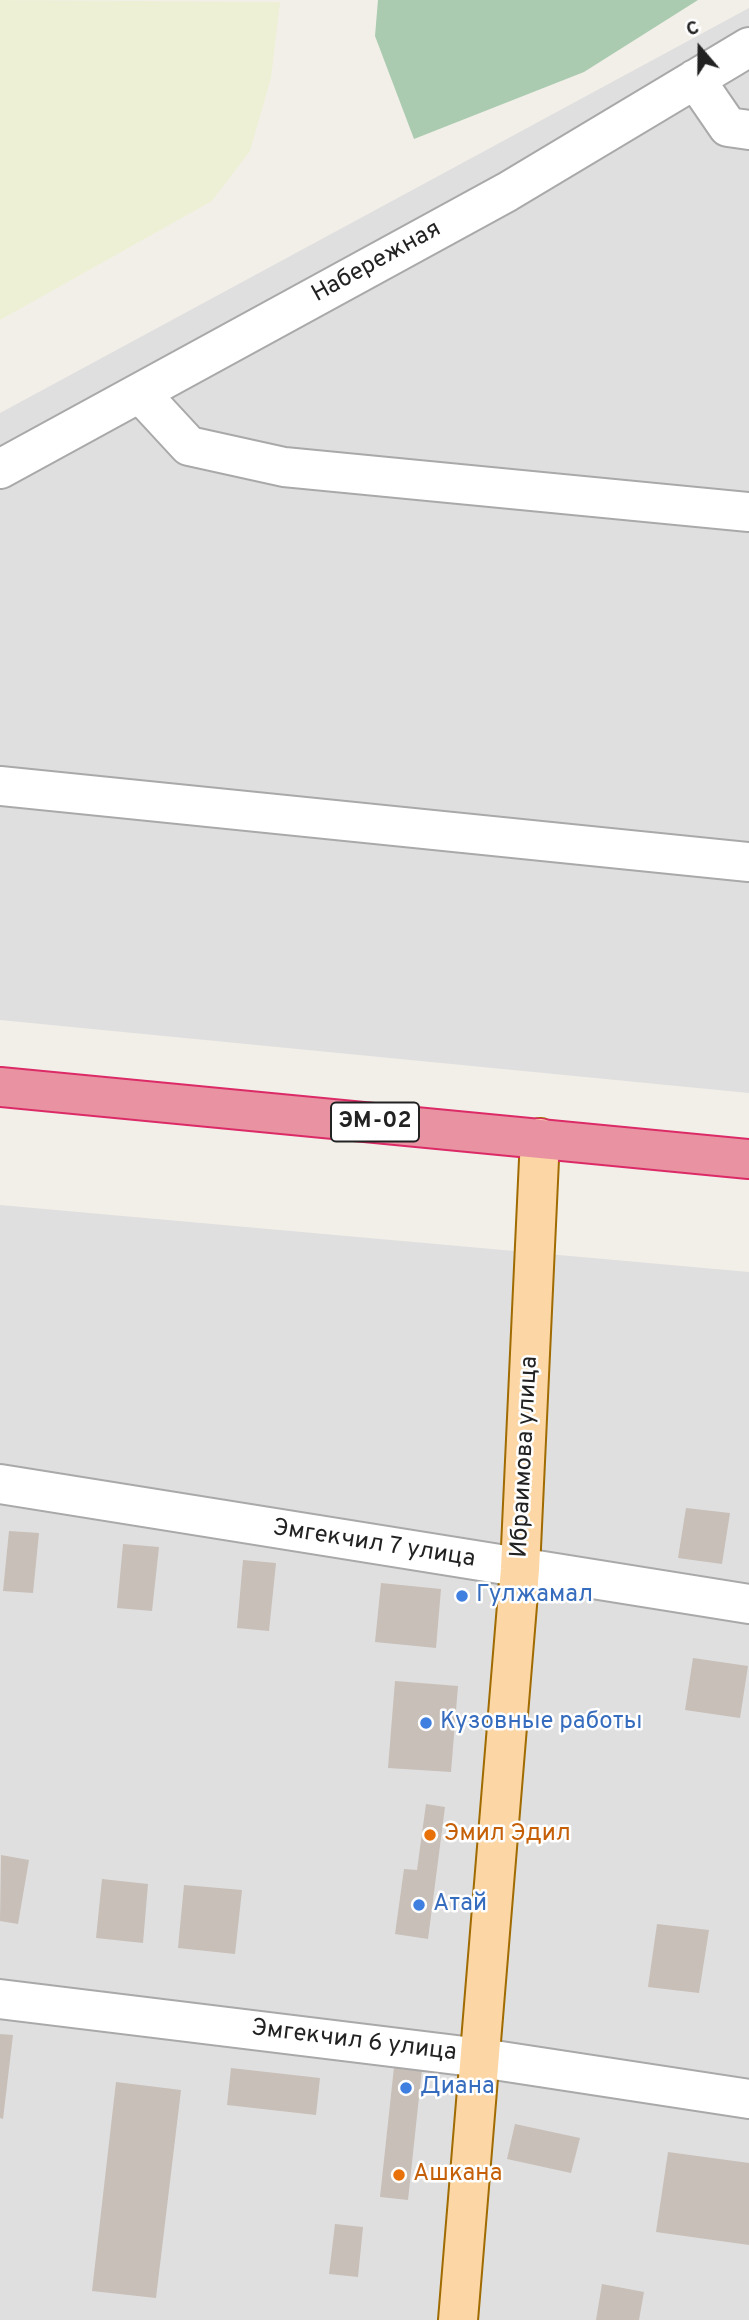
<!DOCTYPE html>
<html>
<head>
<meta charset="utf-8">
<style>
  body { margin:0 }
  #map { position:relative; width:749px; height:2320px; overflow:hidden; background:#f2efe9; font-family:Overpass,sans-serif }
  canvas { display:block }
  .north { position:absolute; left:665px; top:14px; width:70px; height:70px; -webkit-text-stroke:5px #fff; paint-order:stroke; rotate:340deg; font-size:19px; font-weight:700; line-height:28px; text-align:center; color:#222 }
  .north::after { content:''; display:block; margin:auto; width:24px; height:32px; background:#222; clip-path:polygon(50% 0,100% 100%,50% 72%,0 100%) }
</style>
</head>
<body>
<div id="map">
<canvas width="749" height="2320"></canvas>
<div class="north">С</div>
</div>
<script>
const ctx = document.querySelector('canvas').getContext('2d');
ctx.lineJoin = 'round';
function paint(path, color) {
  ctx.fillStyle = color;
  ctx.fill(path, 'evenodd');
}
function toPath(rows) {
  const path = new Path2D();
  for (const r of rows) {
    path.moveTo(r[0], r[1]);
    for (let i = 2; i < r.length; i += 2) path.lineTo(r[i], r[i + 1]);
  }
  return path;
}
function strokePath(path, color, width, dash) {
  ctx.strokeStyle = color;
  ctx.lineWidth = width;
  ctx.lineCap = dash ? 'butt' : 'round';
  ctx.setLineDash(dash || []);
  ctx.stroke(path);
}
function drawText(font, color, halo, rows, align = 'center') {
  ctx.font = font + ' Overpass,sans-serif';
  ctx.lineWidth = 5;
  ctx.setLineDash([]);
  ctx.textBaseline = 'middle';
  ctx.strokeStyle = halo;
  ctx.fillStyle = color;
  for (const [text, x, y, turn = 0] of rows) {
    ctx.save();
    ctx.translate(x, y);
    ctx.rotate((+turn || 0) * Math.PI / 180);
    ctx.textAlign = isNaN(turn) ? turn : align;
    if (halo) ctx.strokeText(text, 0, 0);
    ctx.fillText(text, 0, 0);
    ctx.restore();
  }
}
const residential = toPath([
  [749,8,749,1093,0,1020,0,413],
  [0,1205,749,1272,749,2320,0,2320]
]);
const farmland = toPath([
  [0,0,280,2,271,78,250,151,212,201,0,320]
]);
const cemetery = toPath([
  [378,0,698,0,584,72,414,139,375,36]
]);
const building = toPath([
  [686,1508,730,1513,722,1564,678,1558],
  [9,1531,39,1533,33,1593,3,1591],
  [123,1544,159,1547,152,1611,117,1608],
  [243,1560,276,1563,269,1631,237,1628],
  [381,1583,441,1589,436,1648,375,1642],
  [693,1658,748,1666,740,1718,685,1710],
  [395,1681,458,1686,451,1772,388,1768],
  [426,1804,445,1807,428,1939,395,1934,404,1869,417,1870],
  [1,1855,29,1860,18,1924,0,1921],
  [102,1879,148,1884,143,1943,96,1938],
  [184,1885,242,1890,235,1954,178,1948],
  [657,1924,709,1930,699,1993,648,1987],
  [0,2034,13,2035,3,2119,0,2118],
  [394,2067,422,2069,408,2200,380,2197],
  [231,2068,320,2078,316,2115,227,2105],
  [116,2082,181,2090,156,2298,92,2291],
  [515,2124,580,2138,571,2173,507,2159],
  [668,2152,749,2163,749,2245,656,2232],
  [335,2224,363,2227,358,2277,329,2274],
  [602,2284,644,2292,639,2320,596,2320]
]);
const minor = toPath([
  [695,79,728,127,749,130],
  [140,393,189,446,284,467,749,512],
  [0,469,507,192,749,47],
  [0,786,749,862],
  [0,1484,749,1604],
  [0,1999,481,2058,749,2099]
]);
const major = toPath([
  [458,2320,520,1569,540,1138]
]);
const highway = toPath([
  [0,1087,749,1159]
]);
const markers = [
  [462,1596,7,"#3f7fe0"],
  [426,1723,7,"#3f7fe0"],
  [430,1835,7,"#e8710a"],
  [419,1905,7,"#3f7fe0"],
  [406,2088,7,"#3f7fe0"],
  [399,2175,7,"#e8710a"]
];
const shields = [
  [375,1122,88]
];
const shieldNames = [
  ["ЭМ-02",375,1122]
];
const streetNames = [
  ["Набережная",377,263,-29],
  ["Ибраимова улица",526,1457,-87],
  ["Эмгекчил 7 улица",374,1545,9],
  ["Эмгекчил 6 улица",354,2042,7]
];
const shopNames = [
  ["Гулжамал",476,1596],
  ["Кузовные работы",440,1723],
  ["Атай",433,1905],
  ["Диана",420,2088]
];
const foodNames = [
  ["Эмил Эдил",444,1835],
  ["Ашкана",413,2175]
];
paint(residential, '#e0dfdf');
paint(farmland, '#eef0d5');
paint(cemetery, '#aacbaf');
paint(building, '#c7bfb8');
strokePath(minor, '#a9a9a9', 42);
strokePath(major, '#a06b00', 42);
strokePath(highway, '#dc2a67', 42);
strokePath(minor, '#fff', 38);
strokePath(major, '#fcd6a4', 38);
strokePath(highway, '#e892a2', 38);
for (const [x, y, r, color] of markers) {
  const dot = new Path2D();
  dot.arc(x, y, r, 0, 2 * Math.PI);
  ctx.fillStyle = color;
  ctx.fill(dot);
  strokePath(dot, '#fff', 2.5);
}
for (const [x, y, w] of shields) {
  const box = new Path2D();
  box.roundRect(x - w / 2, y - 19.5, w, 39, 5);
  ctx.fillStyle = '#fff';
  ctx.fill(box);
  strokePath(box, '#222', 2);
}
drawText('bold 23px', '#222', null, shieldNames);
drawText('24px', '#222', '#fff', streetNames);
drawText('24px', '#366cbe', '#fff', shopNames, 'left');
drawText('24px', '#c56008', '#fff', foodNames, 'left');
</script>
</body>
</html>
